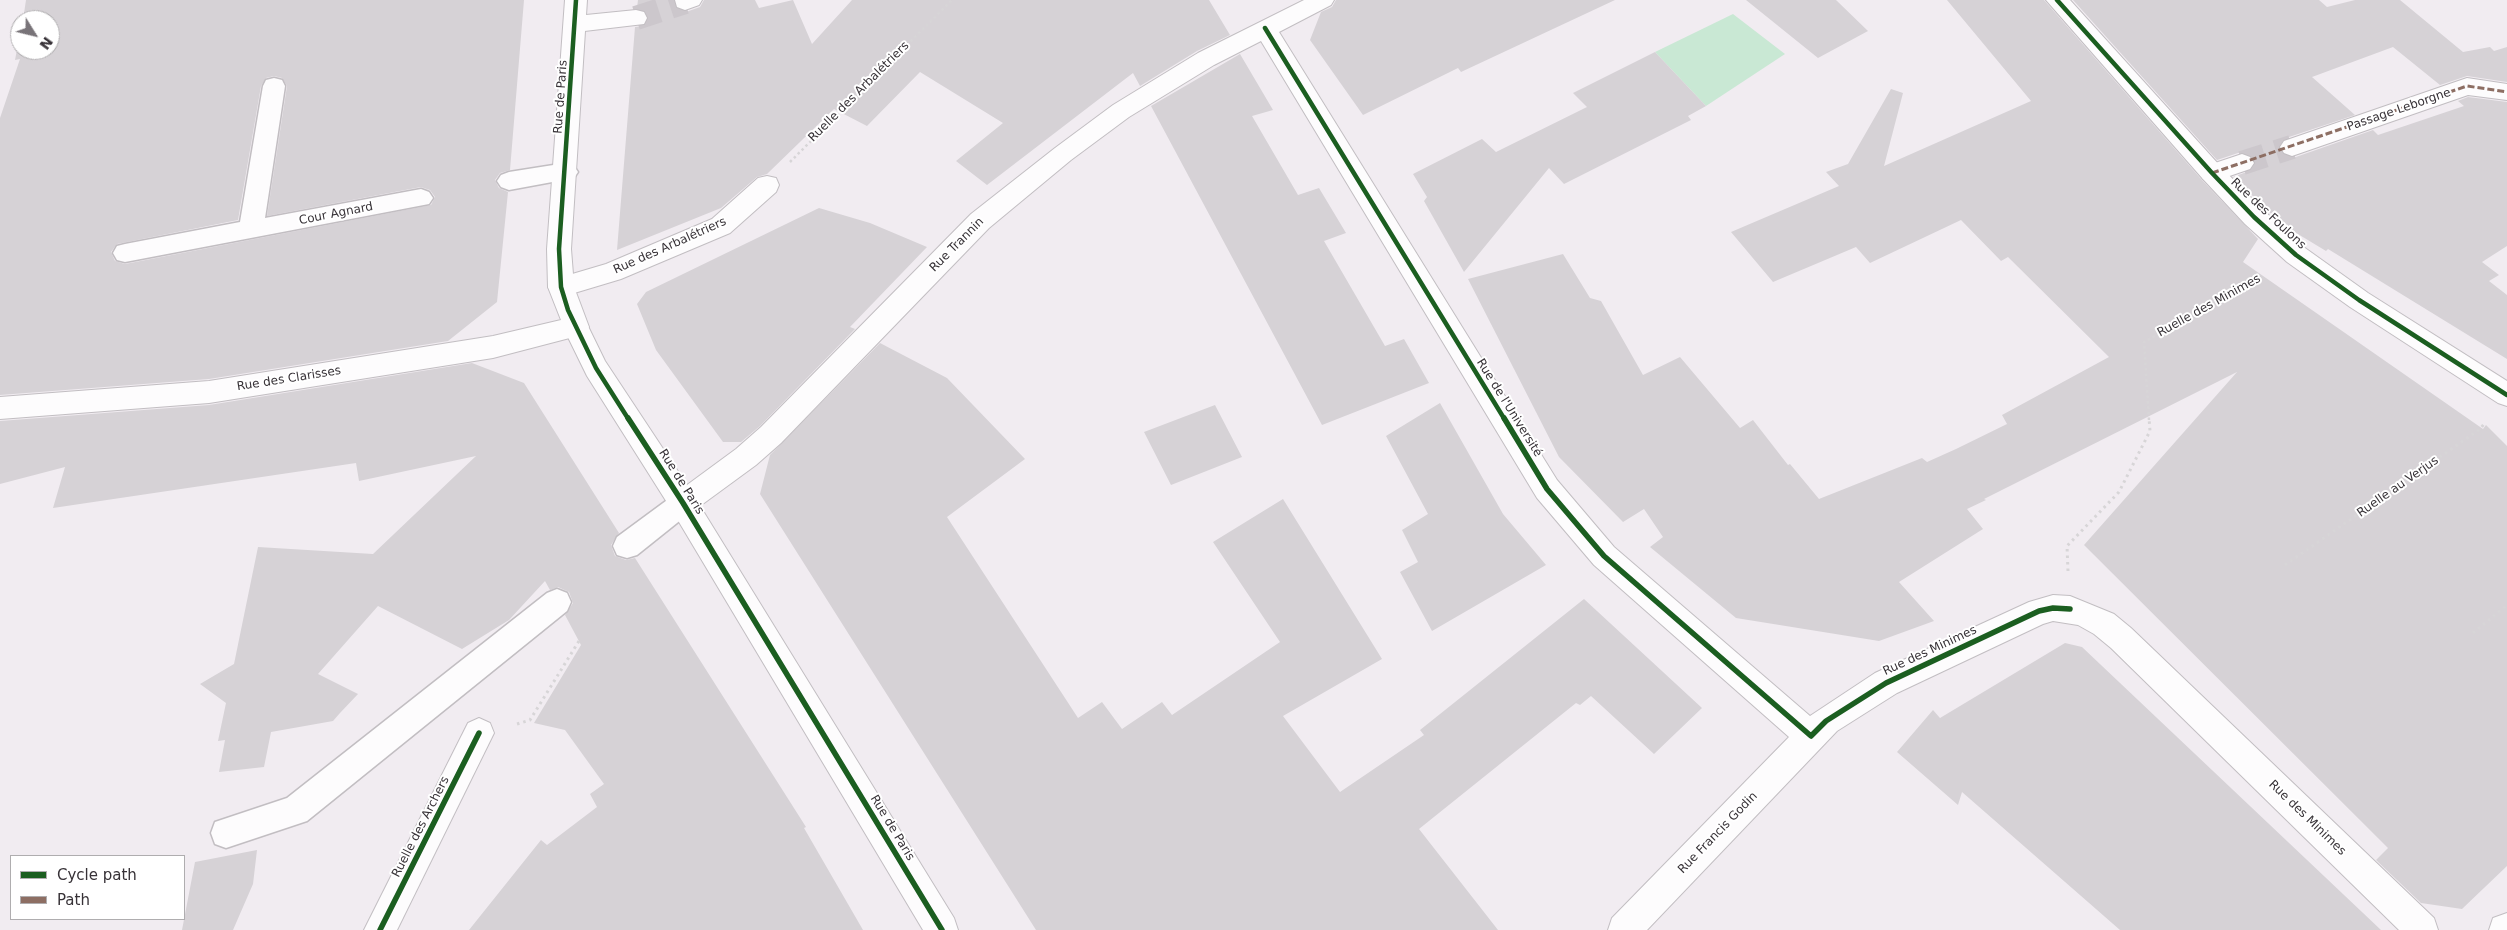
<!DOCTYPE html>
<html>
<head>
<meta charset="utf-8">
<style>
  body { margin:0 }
  #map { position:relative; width:2507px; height:930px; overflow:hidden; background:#f1ecf1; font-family:"DejaVu Sans",sans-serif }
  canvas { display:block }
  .legend { position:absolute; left:10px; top:855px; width:175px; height:65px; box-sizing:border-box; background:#fff; border:1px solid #afadaf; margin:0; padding:6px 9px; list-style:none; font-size:15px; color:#373237 }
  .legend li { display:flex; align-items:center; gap:10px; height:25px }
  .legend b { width:25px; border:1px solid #afadaf }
  .north { position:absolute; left:10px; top:10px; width:50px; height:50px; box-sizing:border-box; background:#fff; border:1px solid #afadaf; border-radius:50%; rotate:126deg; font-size:14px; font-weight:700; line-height:20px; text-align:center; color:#373237 }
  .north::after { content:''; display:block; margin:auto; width:18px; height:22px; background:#787378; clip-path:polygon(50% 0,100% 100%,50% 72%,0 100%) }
</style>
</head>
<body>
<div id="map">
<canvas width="2507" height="930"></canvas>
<ul class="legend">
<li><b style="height:6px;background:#1b5e20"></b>Cycle path</li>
<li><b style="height:6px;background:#8d6e63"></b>Path</li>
</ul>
<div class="north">N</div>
</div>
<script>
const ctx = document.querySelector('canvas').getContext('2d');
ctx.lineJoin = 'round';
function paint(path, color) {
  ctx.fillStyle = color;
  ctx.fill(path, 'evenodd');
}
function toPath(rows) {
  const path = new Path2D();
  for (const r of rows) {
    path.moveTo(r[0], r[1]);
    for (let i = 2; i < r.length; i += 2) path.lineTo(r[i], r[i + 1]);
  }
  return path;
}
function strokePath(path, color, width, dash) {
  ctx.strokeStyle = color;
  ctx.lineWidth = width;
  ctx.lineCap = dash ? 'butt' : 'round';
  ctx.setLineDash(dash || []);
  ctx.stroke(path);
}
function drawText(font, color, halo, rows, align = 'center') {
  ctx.font = font + ' "DejaVu Sans",sans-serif';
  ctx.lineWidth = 4;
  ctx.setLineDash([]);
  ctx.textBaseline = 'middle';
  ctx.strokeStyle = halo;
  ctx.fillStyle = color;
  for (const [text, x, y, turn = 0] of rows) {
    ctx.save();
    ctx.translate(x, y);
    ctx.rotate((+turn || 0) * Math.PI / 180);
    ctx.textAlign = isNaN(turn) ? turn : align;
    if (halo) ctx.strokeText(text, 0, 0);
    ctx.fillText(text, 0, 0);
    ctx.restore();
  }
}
const green = toPath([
  [1733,14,1785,54,1706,106,1655,52]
]);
const building = toPath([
  [26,0,524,0,510,170,500,173,495,180,499,188,508,192,497,302,448,341,209,379,0,395,0,118,20,59,15,60,20,34,20,50,50,50,50,20,23,20],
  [274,76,282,78,287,86,267,216,421,187,430,190,435,197,431,205,125,264,115,261,111,252,117,244,238,220,261,86,266,78],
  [638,0,673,0,676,9,686,12,700,7,704,0,755,0,759,8,793,0,812,44,852,0,1209,0,1230,35,1197,51,1140,86,1133,73,987,185,956,161,1003,123,920,72,867,126,834,109,767,174,757,177,721,208,617,250,635,27,644,26,649,19,646,11,637,8],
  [1336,0,1615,0,1461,72,1458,68,1363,115,1310,40,1321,12,1332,7],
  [1746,0,1836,0,1868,31,1818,58],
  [1947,0,2044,0,2202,180,2258,239,2243,262,2483,429,2486,425,2507,446,2507,866,2462,909,2421,903,2376,860,2388,848,2084,545,2237,372,1984,499,1986,500,1967,509,1983,529,1899,582,1934,621,1879,641,1736,618,1650,547,1663,537,1644,509,1623,522,1559,457,1468,279,1563,254,1590,298,1601,301,1643,375,1680,357,1740,428,1753,420,1788,465,1790,464,1819,499,1922,458,1927,462,1956,449,2007,424,2002,415,2109,357,2008,257,2001,261,1961,220,1870,263,1856,247,1773,282,1731,232,1839,186,1826,172,1848,164,1891,89,1903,93,1884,166,2031,101],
  [2073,0,2319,0,2327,7,2355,0,2400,0,2463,52,2490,47,2494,51,2507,47,2507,82,2467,76,2440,85,2393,47,2312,77,2355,115,2283,139,2278,146,2282,154,2293,158,2373,130,2378,135,2464,106,2458,101,2468,97,2507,102,2507,246,2482,262,2499,275,2489,281,2507,295,2507,359,2328,249,2326,251,2283,225,2233,177,2252,170,2256,164,2252,156,2241,152,2217,160],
  [1655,52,1706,106,1688,116,1691,120,1564,184,1549,168,1464,272,1424,201,1427,197,1413,174,1482,139,1496,152,1587,107,1573,93],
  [1240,54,1273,110,1252,116,1298,195,1319,188,1346,233,1324,241,1385,346,1404,339,1429,383,1322,425,1151,106],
  [819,208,870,223,927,247,850,327,855,329,760,426,741,442,723,442,656,350,637,304,646,292],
  [880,343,947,378,1025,459,947,517,1078,718,1102,702,1122,729,1162,702,1172,715,1280,642,1213,542,1283,499,1382,659,1283,716,1340,792,1424,735,1420,730,1584,599,1702,708,1654,754,1591,696,1580,705,1576,703,1419,829,1498,930,1036,930,760,494,770,455],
  [472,363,524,383,619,533,611,545,615,556,626,560,635,558,806,827,804,828,863,930,469,930,541,840,547,845,597,807,590,794,604,784,565,730,534,723,581,645,565,615,573,603,569,592,558,587,550,590,545,581,509,620,462,649,378,606,318,674,358,694,340,713,333,721,271,732,264,767,219,772,225,740,218,741,226,703,200,684,234,664,258,547,373,554,476,456,359,481,356,463,53,508,65,467,0,484,0,421,209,405],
  [1440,403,1503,514,1546,565,1432,631,1400,572,1418,562,1402,530,1428,514,1386,436],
  [1215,405,1242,457,1171,485,1144,432],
  [2065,643,2082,647,2381,930,2120,930,1962,792,1958,805,1897,752,1933,710,1940,718],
  [257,850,253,884,233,930,182,930,195,862]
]);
const minorTunnel = toPath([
  [636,18,685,2],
  [2242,163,2292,147]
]);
const pathFar1 = toPath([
  [790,162,952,0],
  [2149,420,2144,342,2263,276]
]);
const path = toPath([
  [2285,565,2480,429,2484,424],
  [2068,571,2067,546,2119,492,2150,431,2149,418],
  [2473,633,2507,605],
  [517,724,530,720,579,641]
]);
const service = toPath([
  [274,78,282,80,285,86,265,218,421,189,429,192,433,198,429,204,125,262,117,260,113,253,117,246,125,244,240,222,263,86,266,80,274,78],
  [566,163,574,166,578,172,574,178,509,190,501,187,497,181,501,175,509,172,566,163],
  [683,491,692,495,696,503,692,511,637,555,627,558,617,555,613,546,617,537,674,495,683,491],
  [557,589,567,593,571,602,567,611,307,821,226,848,215,844,211,833,215,822,287,798,547,593,557,589]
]);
const pedestrian = toPath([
  [479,718,490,723,494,733,397,930,364,930,468,723,479,718]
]);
const minor = toPath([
  [675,0,702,0,699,5,685,10,677,7,675,0],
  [1304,0,1334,0,1331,5,1279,32,1557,480,1614,547,1810,716,1875,673,2029,602,2053,595,2070,596,2114,614,2131,628,2434,918,2438,930,2399,930,2111,648,2094,634,2078,625,2053,621,2043,624,1897,693,1837,731,1647,930,1608,930,1612,918,1789,737,1594,565,1537,498,1261,41,1214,65,1129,117,1071,160,989,228,781,443,756,465,700,506,954,918,958,930,923,930,673,512,587,376,563,327,567,320,576,316,585,320,605,361,687,485,736,449,761,427,971,214,1055,148,1113,105,1198,53,1304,0],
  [636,10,644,12,647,18,644,24,576,32,568,30,565,24,568,18,576,16,636,10],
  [2467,78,2507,84,2507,100,2468,95,2292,156,2284,153,2280,147,2284,141,2467,78],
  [2242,154,2250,157,2254,163,2250,169,2212,182,2203,179,2200,173,2203,167,2242,154],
  [767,176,776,178,779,185,776,192,730,233,621,279,561,297,552,294,548,287,552,280,606,264,712,219,758,178,767,176],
  [2507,913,2507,930,2489,930,2493,918,2507,913]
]);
const tertiary = toPath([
  [565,0,587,0,571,249,574,287,589,327,585,334,493,358,209,403,0,419,0,397,209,381,493,336,561,320,548,287,547,249,565,0],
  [2046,0,2070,0,2221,167,2263,210,2305,248,2368,293,2507,381,2507,406,2498,403,2350,307,2287,262,2245,224,2203,179,2046,0]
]);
const quiet = toPath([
  [2212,173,2467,86,2507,92]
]);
const cyclewayFar1 = toPath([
  [576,0,559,249,561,287,568,310,596,368,629,420],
  [2057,0,2212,173,2254,217,2296,255,2359,300,2507,395],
  [1265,28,1505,420]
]);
const cycleway = toPath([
  [628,418,683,503,942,930],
  [1504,418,1547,489,1604,556,1811,736,1826,721,1886,683,2039,611,2053,608,2070,609],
  [380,930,479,733]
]);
const streetNames = [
  ["Ruelle des Arbalétriers",859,92,-45],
  ["Rue de Paris",561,97,-86],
  ["Passage Leborgne",2399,110,-19],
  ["Cour Agnard",336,214,-11],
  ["Rue des Foulons",2268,214,43],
  ["Rue Trannin",957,245,-45],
  ["Rue des Arbalétriers",670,246,-24],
  ["Ruelle des Minimes",2209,306,-29],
  ["Rue des Clarisses",289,379,-9],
  ["Rue de l'Université",1509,408,58],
  ["Rue de Paris",681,482,58],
  ["Ruelle au Verjus",2398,487,-35],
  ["Rue des Minimes",1930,651,-25],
  ["Rue des Minimes",2307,818,44],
  ["Ruelle des Archers",421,827,-63],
  ["Rue de Paris",892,828,59],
  ["Rue Francis Godin",1718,833,-46]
];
paint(green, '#c9e8d4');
paint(building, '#d6d2d6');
strokePath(minorTunnel, '#ccc7cc', 24, [24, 12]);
strokePath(service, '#c2bec2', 3);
strokePath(pedestrian, '#c2bec2', 2);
strokePath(minor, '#c2bec2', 2);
strokePath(tertiary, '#c2bec2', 2);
strokePath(pathFar1, '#d7d5d7', 2.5, [2.5, 3]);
strokePath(path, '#d7d5d7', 3, [2.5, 4]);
paint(service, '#fdfcfd');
paint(pedestrian, '#fdfcfd');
paint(minor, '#fdfcfd');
paint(tertiary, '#fdfcfd');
strokePath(quiet, '#8d6e63', 3, [7, 3]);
strokePath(cyclewayFar1, '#1b5e20', 4.5);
strokePath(cycleway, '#1b5e20', 5.5);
drawText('12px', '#373237', '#fff', streetNames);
</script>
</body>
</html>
